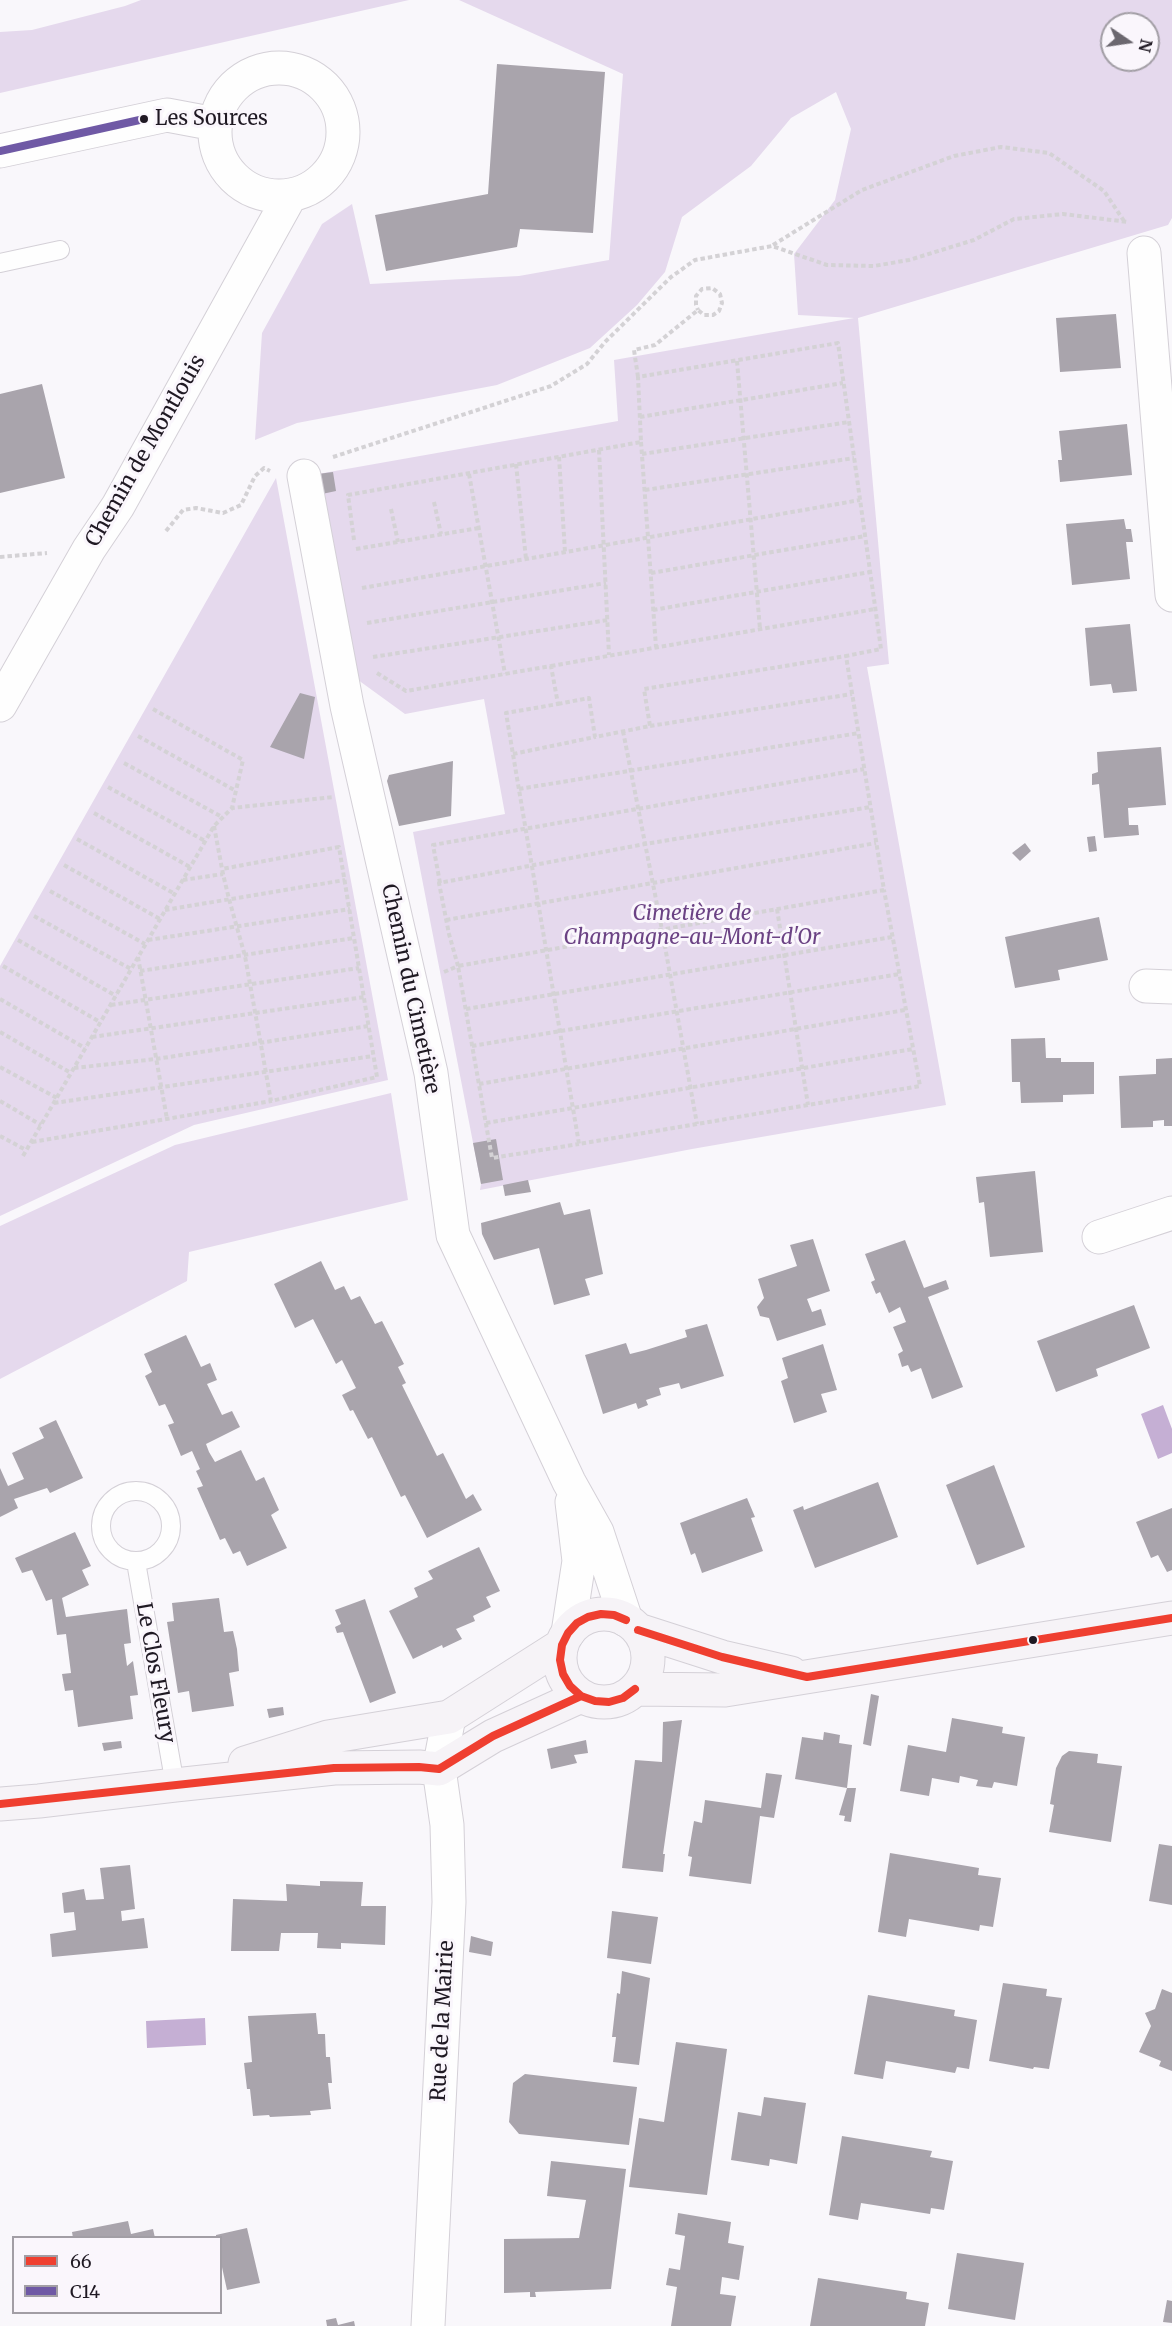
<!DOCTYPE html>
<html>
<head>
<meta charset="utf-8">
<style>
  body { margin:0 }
  #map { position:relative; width:1172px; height:2326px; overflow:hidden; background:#f9f7fb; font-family:Merriweather,serif }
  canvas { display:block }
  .legend { position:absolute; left:12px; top:2236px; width:210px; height:78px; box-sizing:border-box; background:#faf6fc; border:2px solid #a29ea5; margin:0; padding:8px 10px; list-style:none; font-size:18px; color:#1f1923 }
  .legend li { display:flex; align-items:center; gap:12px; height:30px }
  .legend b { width:30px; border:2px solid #a29ea5 }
  .north { position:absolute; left:1100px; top:12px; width:60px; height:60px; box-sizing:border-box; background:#faf6fc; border:2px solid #a29ea5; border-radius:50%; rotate:103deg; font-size:16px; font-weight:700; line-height:24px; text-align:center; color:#1f1923 }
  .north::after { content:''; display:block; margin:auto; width:21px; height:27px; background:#6b676f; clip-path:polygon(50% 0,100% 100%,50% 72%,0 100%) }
</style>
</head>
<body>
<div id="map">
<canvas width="1172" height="2326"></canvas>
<ul class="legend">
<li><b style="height:8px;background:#ef3f30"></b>66</li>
<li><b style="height:8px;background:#6f59a5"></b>C14</li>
</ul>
<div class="north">N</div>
</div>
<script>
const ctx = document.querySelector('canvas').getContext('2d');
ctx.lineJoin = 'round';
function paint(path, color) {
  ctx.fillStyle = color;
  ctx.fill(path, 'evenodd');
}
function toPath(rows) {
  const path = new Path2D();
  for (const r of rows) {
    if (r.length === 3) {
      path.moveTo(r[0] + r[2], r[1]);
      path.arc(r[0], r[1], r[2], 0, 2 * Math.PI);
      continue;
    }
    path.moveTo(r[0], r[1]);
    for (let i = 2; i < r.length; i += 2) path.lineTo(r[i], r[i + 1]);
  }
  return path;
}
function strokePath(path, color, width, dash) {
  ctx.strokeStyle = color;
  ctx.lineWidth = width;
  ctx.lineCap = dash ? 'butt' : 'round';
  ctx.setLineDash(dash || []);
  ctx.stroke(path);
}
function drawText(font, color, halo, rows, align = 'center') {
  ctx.font = font + ' Merriweather,serif';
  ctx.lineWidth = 6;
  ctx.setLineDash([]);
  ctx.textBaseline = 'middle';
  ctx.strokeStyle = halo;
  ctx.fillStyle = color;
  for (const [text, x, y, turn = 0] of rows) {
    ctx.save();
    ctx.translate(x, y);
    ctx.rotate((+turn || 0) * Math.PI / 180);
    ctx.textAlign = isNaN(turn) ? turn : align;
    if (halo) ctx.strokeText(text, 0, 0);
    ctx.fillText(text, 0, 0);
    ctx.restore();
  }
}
const green = toPath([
  [141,0,409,0,0,93,0,32,32,30,125,6],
  [459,0,1172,0,1172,218,1168,225,858,318,889,664,867,667,946,1105,692,1149,480,1190,481,1184,413,832,505,814,484,699,405,714,354,677,318,474,618,421,614,360,854,318,798,315,794,254,835,200,851,129,836,92,791,118,751,166,682,217,665,272,637,305,590,348,497,385,297,423,255,440,262,333,322,224,352,204,370,284,519,276,609,260,623,74],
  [1112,24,1148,24,1148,60,1112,60],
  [276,478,388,1080,194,1125,0,1216,0,966],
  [391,1093,408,1200,189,1252,187,1281,0,1379,0,1226,175,1145]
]);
const water = toPath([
  [1163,1405,1172,1429,1172,1453,1158,1459,1141,1414],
  [205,2018,206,2045,147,2048,146,2021]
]);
const building = toPath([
  [497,64,605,72,593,233,520,229,517,247,386,271,375,215,488,194],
  [1116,314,1121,368,1060,372,1056,318],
  [42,384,65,478,0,493,0,394],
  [1127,424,1132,475,1060,482,1058,460,1062,460,1059,431],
  [333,472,336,491,322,494,318,474],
  [1124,519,1126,529,1131,529,1133,542,1126,542,1130,579,1072,585,1066,524],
  [1130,624,1137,691,1113,693,1111,684,1090,686,1085,628],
  [300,693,315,697,304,759,270,747],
  [1161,747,1166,805,1128,808,1129,825,1138,825,1139,835,1104,838,1099,784,1092,785,1092,774,1098,772,1097,752],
  [453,761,451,816,399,826,387,781,389,775],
  [1095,836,1097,851,1089,852,1087,837],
  [1025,843,1031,851,1020,861,1012,853],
  [1099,917,1108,960,1058,970,1060,980,1015,988,1005,937],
  [1045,1038,1046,1058,1061,1058,1061,1062,1094,1062,1094,1094,1063,1095,1063,1102,1021,1103,1020,1082,1012,1082,1011,1039],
  [1172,1058,1172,1126,1164,1126,1164,1120,1153,1121,1153,1127,1121,1128,1119,1076,1156,1074,1156,1059],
  [496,1139,503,1180,481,1184,473,1143],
  [1035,1171,1043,1252,990,1257,984,1202,979,1203,976,1177],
  [528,1180,531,1192,505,1196,503,1185],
  [560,1202,564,1215,590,1209,603,1274,585,1279,590,1295,554,1305,539,1248,494,1260,482,1234,481,1223],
  [813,1239,830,1291,807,1299,812,1312,821,1309,826,1325,777,1341,769,1318,760,1316,757,1307,764,1298,758,1279,797,1266,790,1245],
  [905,1240,924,1288,946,1280,949,1289,928,1297,963,1387,932,1399,921,1368,911,1372,908,1365,902,1367,898,1354,903,1351,893,1327,906,1322,900,1307,889,1313,880,1292,876,1294,871,1282,875,1280,865,1254],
  [321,1261,335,1290,344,1286,351,1300,360,1296,375,1324,382,1321,404,1364,398,1367,406,1383,402,1385,437,1456,443,1453,466,1499,473,1494,482,1510,427,1538,405,1495,401,1497,372,1437,368,1439,353,1410,350,1411,342,1395,356,1388,342,1360,336,1364,313,1319,295,1328,274,1284],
  [1134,1305,1150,1348,1096,1369,1098,1376,1056,1392,1037,1341],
  [707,1324,724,1376,681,1389,679,1383,659,1388,661,1395,646,1400,648,1405,638,1409,636,1403,603,1414,585,1355,626,1343,630,1354,646,1350,687,1337,685,1330],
  [186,1335,201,1367,210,1363,217,1380,207,1384,222,1415,232,1411,240,1427,206,1444,209,1452,215,1462,241,1450,256,1481,264,1477,279,1510,271,1515,287,1548,247,1566,240,1551,233,1554,225,1538,220,1540,197,1488,203,1486,196,1471,200,1469,192,1451,181,1456,168,1425,174,1423,165,1404,159,1406,145,1376,152,1372,144,1354],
  [823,1344,837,1390,821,1394,827,1412,794,1423,781,1381,788,1378,782,1358],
  [56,1420,83,1478,50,1493,47,1488,14,1499,18,1508,0,1517,0,1468,8,1486,24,1479,12,1453,44,1438,39,1428],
  [994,1465,1025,1547,977,1565,946,1485],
  [878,1482,898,1537,815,1568,793,1510,803,1506,804,1510],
  [747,1498,755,1517,751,1518,763,1551,702,1573,695,1553,691,1555,680,1523],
  [1172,1508,1172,1570,1167,1572,1158,1555,1151,1558,1136,1522],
  [75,1532,91,1566,82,1570,89,1585,62,1598,66,1617,127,1609,131,1643,124,1644,127,1666,133,1661,138,1695,130,1696,133,1719,78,1727,73,1690,65,1691,62,1674,71,1673,66,1634,57,1635,52,1599,46,1601,32,1570,22,1573,15,1558],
  [479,1547,500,1591,486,1597,491,1607,473,1616,475,1621,456,1629,462,1639,443,1648,442,1645,413,1659,389,1611,418,1597,414,1588,433,1579,428,1571],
  [219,1598,224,1632,233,1631,237,1649,239,1671,229,1673,234,1706,192,1712,189,1691,178,1693,167,1622,174,1621,172,1603],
  [365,1599,396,1693,370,1703,343,1632,337,1633,335,1627,341,1624,335,1610],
  [871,1694,879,1696,871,1746,863,1744],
  [283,1707,284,1715,269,1718,267,1709],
  [952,1718,1003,1727,1002,1733,1025,1737,1017,1786,994,1782,992,1788,976,1786,978,1780,960,1776,959,1783,932,1778,929,1796,900,1791,908,1745,946,1752],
  [682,1720,663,1854,665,1854,663,1872,622,1868,635,1760,662,1762,663,1722],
  [824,1732,840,1735,839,1743,852,1745,847,1788,795,1779,802,1737,823,1740],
  [586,1740,588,1753,574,1755,577,1763,551,1769,547,1749],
  [121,1741,122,1748,104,1751,102,1743],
  [1069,1751,1098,1754,1097,1763,1122,1766,1111,1842,1049,1832,1054,1805,1050,1804,1056,1768,1062,1756],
  [766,1773,782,1775,774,1818,760,1816,751,1884,689,1876,692,1857,688,1856,694,1821,702,1823,705,1800,761,1808],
  [847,1788,856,1788,851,1822,844,1821,845,1816,839,1815],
  [1159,1844,1172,1846,1172,1905,1149,1901],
  [890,1853,979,1868,978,1875,1001,1878,993,1927,980,1925,979,1931,909,1919,906,1937,878,1932],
  [130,1865,135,1909,121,1911,122,1921,144,1918,148,1948,52,1957,50,1934,76,1930,74,1912,64,1913,62,1893,84,1889,86,1900,104,1899,100,1868],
  [320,1881,363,1882,361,1906,386,1906,385,1945,341,1943,341,1949,317,1948,318,1933,281,1933,279,1951,231,1951,233,1899,287,1901,286,1884,320,1886],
  [612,1911,658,1917,651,1964,607,1958],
  [471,1936,493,1942,491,1956,469,1952],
  [622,1971,650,1978,639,2065,613,2062,616,2037,612,2037,617,1993,620,1994],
  [1003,1983,1047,1989,1046,1996,1062,1998,1049,2069,1034,2067,1033,2069,989,2061],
  [1162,1989,1172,1993,1172,2071,1159,2066,1161,2061,1139,2052,1151,2026,1145,2013,1155,2009],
  [868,1995,955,2010,954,2016,977,2020,969,2069,957,2067,955,2073,886,2061,883,2079,854,2074],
  [316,2013,318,2034,325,2034,326,2057,330,2057,332,2083,328,2083,331,2109,310,2111,311,2115,270,2117,269,2115,253,2116,250,2089,247,2089,244,2063,252,2062,248,2016],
  [676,2042,727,2049,707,2195,629,2187,639,2118,664,2122],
  [525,2074,637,2087,629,2145,519,2134,509,2122,513,2083],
  [764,2097,806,2103,797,2164,770,2159,769,2166,731,2160,738,2112,761,2116],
  [842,2136,932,2151,930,2157,953,2161,944,2210,931,2208,930,2214,861,2203,858,2220,829,2215],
  [551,2161,626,2169,611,2289,535,2292,536,2297,530,2297,530,2292,504,2293,504,2239,579,2238,586,2200,547,2196],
  [678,2213,731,2222,728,2243,744,2246,739,2280,722,2277,720,2294,736,2296,731,2326,671,2326,677,2287,666,2285,669,2268,680,2270,685,2236,675,2234],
  [128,2221,131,2234,153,2229,155,2238,73,2238,72,2232],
  [247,2228,260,2283,227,2290,220,2258,220,2238,216,2238,216,2235],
  [957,2253,1024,2263,1015,2320,948,2309],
  [818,2278,907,2292,906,2299,929,2303,925,2326,810,2326],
  [1167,2300,1172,2301,1172,2323,1163,2322],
  [336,2318,338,2325,354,2321,355,2326,327,2326,326,2320]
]);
const path = toPath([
  [773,245,862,190,954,156,1001,147,1049,153,1104,191,1124,221],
  [737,361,760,629],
  [638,377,634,350,655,345,698,310,704,315,713,315,719,311,722,303,720,294,712,288,702,289,696,296,696,305,698,310],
  [640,417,843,383],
  [641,442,656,647],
  [599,450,609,655],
  [642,454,849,422],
  [333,457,551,386,587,364,605,342,671,277,695,260,772,246,827,265,874,266,909,260,974,240,1014,219,1063,214,1128,222],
  [559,457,565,552],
  [516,464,526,559],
  [469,474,505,674],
  [645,490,854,458],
  [434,502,441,534],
  [391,509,398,542],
  [166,531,183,510,196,508,223,513,241,505,255,476,264,468,270,471],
  [354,540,348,495,641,442,638,377,838,343,881,649,846,656,884,890,458,966,492,1158,579,1144],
  [356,549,479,528],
  [0,557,47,553],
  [651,573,865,536],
  [362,588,860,500],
  [653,610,870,572],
  [367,623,606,583],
  [373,657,608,620],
  [551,666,875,609],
  [377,673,406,691,551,666,558,704,506,713,579,1144,920,1086,884,890],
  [558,704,589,698,595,737,650,726,644,689,846,656],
  [153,709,243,760,232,808],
  [650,726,852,694],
  [623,731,662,930,697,1124],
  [138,736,236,791],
  [513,754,595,737],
  [124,763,222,817],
  [108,787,205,841],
  [519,789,859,733],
  [94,813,190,867],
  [214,826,223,874,229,899,245,956,271,1101,377,1077,339,847,222,869],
  [77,839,175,894],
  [64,865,160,919],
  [183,880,223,874],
  [440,883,433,845,864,769],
  [50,891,145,944],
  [777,909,808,1105],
  [165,910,345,880],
  [34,916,131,969],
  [446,920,876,843],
  [18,940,116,996],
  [148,940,350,909],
  [138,957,167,1119],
  [3,966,100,1022],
  [140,971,354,938],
  [444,972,458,966,449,934,439,883,645,844,871,807],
  [0,999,85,1048],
  [111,1005,359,968],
  [466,1009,892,937],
  [0,1032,71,1073],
  [92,1037,364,997],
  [472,1046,899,974],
  [0,1067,57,1098],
  [74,1068,156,1059,368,1026],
  [479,1084,905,1010],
  [0,1101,41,1125],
  [54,1103,373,1056],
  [486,1123,913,1049],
  [0,1136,26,1150],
  [32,1142,271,1101],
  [23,1156,214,826,232,808,333,797]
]);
const lane = toPath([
  [0,263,60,250],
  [136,1526,35],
  [136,1562,175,1785]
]);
const street = toPath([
  [279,132,64],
  [0,151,167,115,215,124],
  [1144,253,1172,595],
  [304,476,347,706,431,1073,453,1235,569,1482,597,1532,626,1620],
  [0,705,89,549,118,506,290,196],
  [1146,986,1172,987],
  [1099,1237,1172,1213],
  [568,1633,579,1561,572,1502],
  [428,2326,449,1902,447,1825,439,1769,449,1717]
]);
const secondary = toPath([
  [604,1658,44],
  [638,1630,722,1657,791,1673],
  [635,1689,725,1690,1172,1618],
  [245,1763,328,1737,449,1717,562,1645],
  [0,1804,39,1801,175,1785,334,1768,419,1767,439,1769,493,1736,581,1696]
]);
const bus1 = toPath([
  [626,1620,614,1615,601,1614,588,1617,577,1623,568,1633,562,1645,560,1660,563,1674,570,1686,581,1696,595,1701,609,1702,623,1698,635,1689],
  [638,1630,722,1657,807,1677,1172,1618],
  [0,1804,334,1768,419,1767,439,1769,493,1736,581,1696]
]);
const bus2 = toPath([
  [0,151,144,119]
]);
const markers = [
  [144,119,5,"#1f1923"],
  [1033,1640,5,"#1f1923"]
];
const busNames = [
  ["Les Sources",155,119]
];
const streetNames = [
  ["Chemin de Montlouis",146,451,-60],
  ["Chemin du Cimetière",410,989,78],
  ["Le Clos Fleury",155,1673,80],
  ["Rue de la Mairie",443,2021,-87]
];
const parkNames = [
  ["Cimetière de",692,914],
  ["Champagne-au-Mont-d'Or",692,938]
];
paint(green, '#e5d9ed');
paint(water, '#c5afd4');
paint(building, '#a9a4ac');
strokePath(lane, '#d4d0d7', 20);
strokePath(street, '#d4d0d7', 35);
strokePath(secondary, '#d4d0d7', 35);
strokePath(path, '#d4d2d5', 4, [4.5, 3]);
strokePath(lane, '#fefefe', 18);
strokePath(street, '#fefefe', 33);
strokePath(secondary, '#f6f3f7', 33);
strokePath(bus1, '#ef3f30', 8);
strokePath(bus2, '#6f59a5', 8);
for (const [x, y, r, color] of markers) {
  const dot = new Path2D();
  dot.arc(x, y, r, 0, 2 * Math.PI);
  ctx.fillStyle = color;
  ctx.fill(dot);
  strokePath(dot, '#faf6fc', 2);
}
drawText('20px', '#1f1923', '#faf6fc', busNames, 'left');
drawText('21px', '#1f1923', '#faf6fc', streetNames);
drawText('italic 21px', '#6b4284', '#faf6fc', parkNames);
</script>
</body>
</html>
